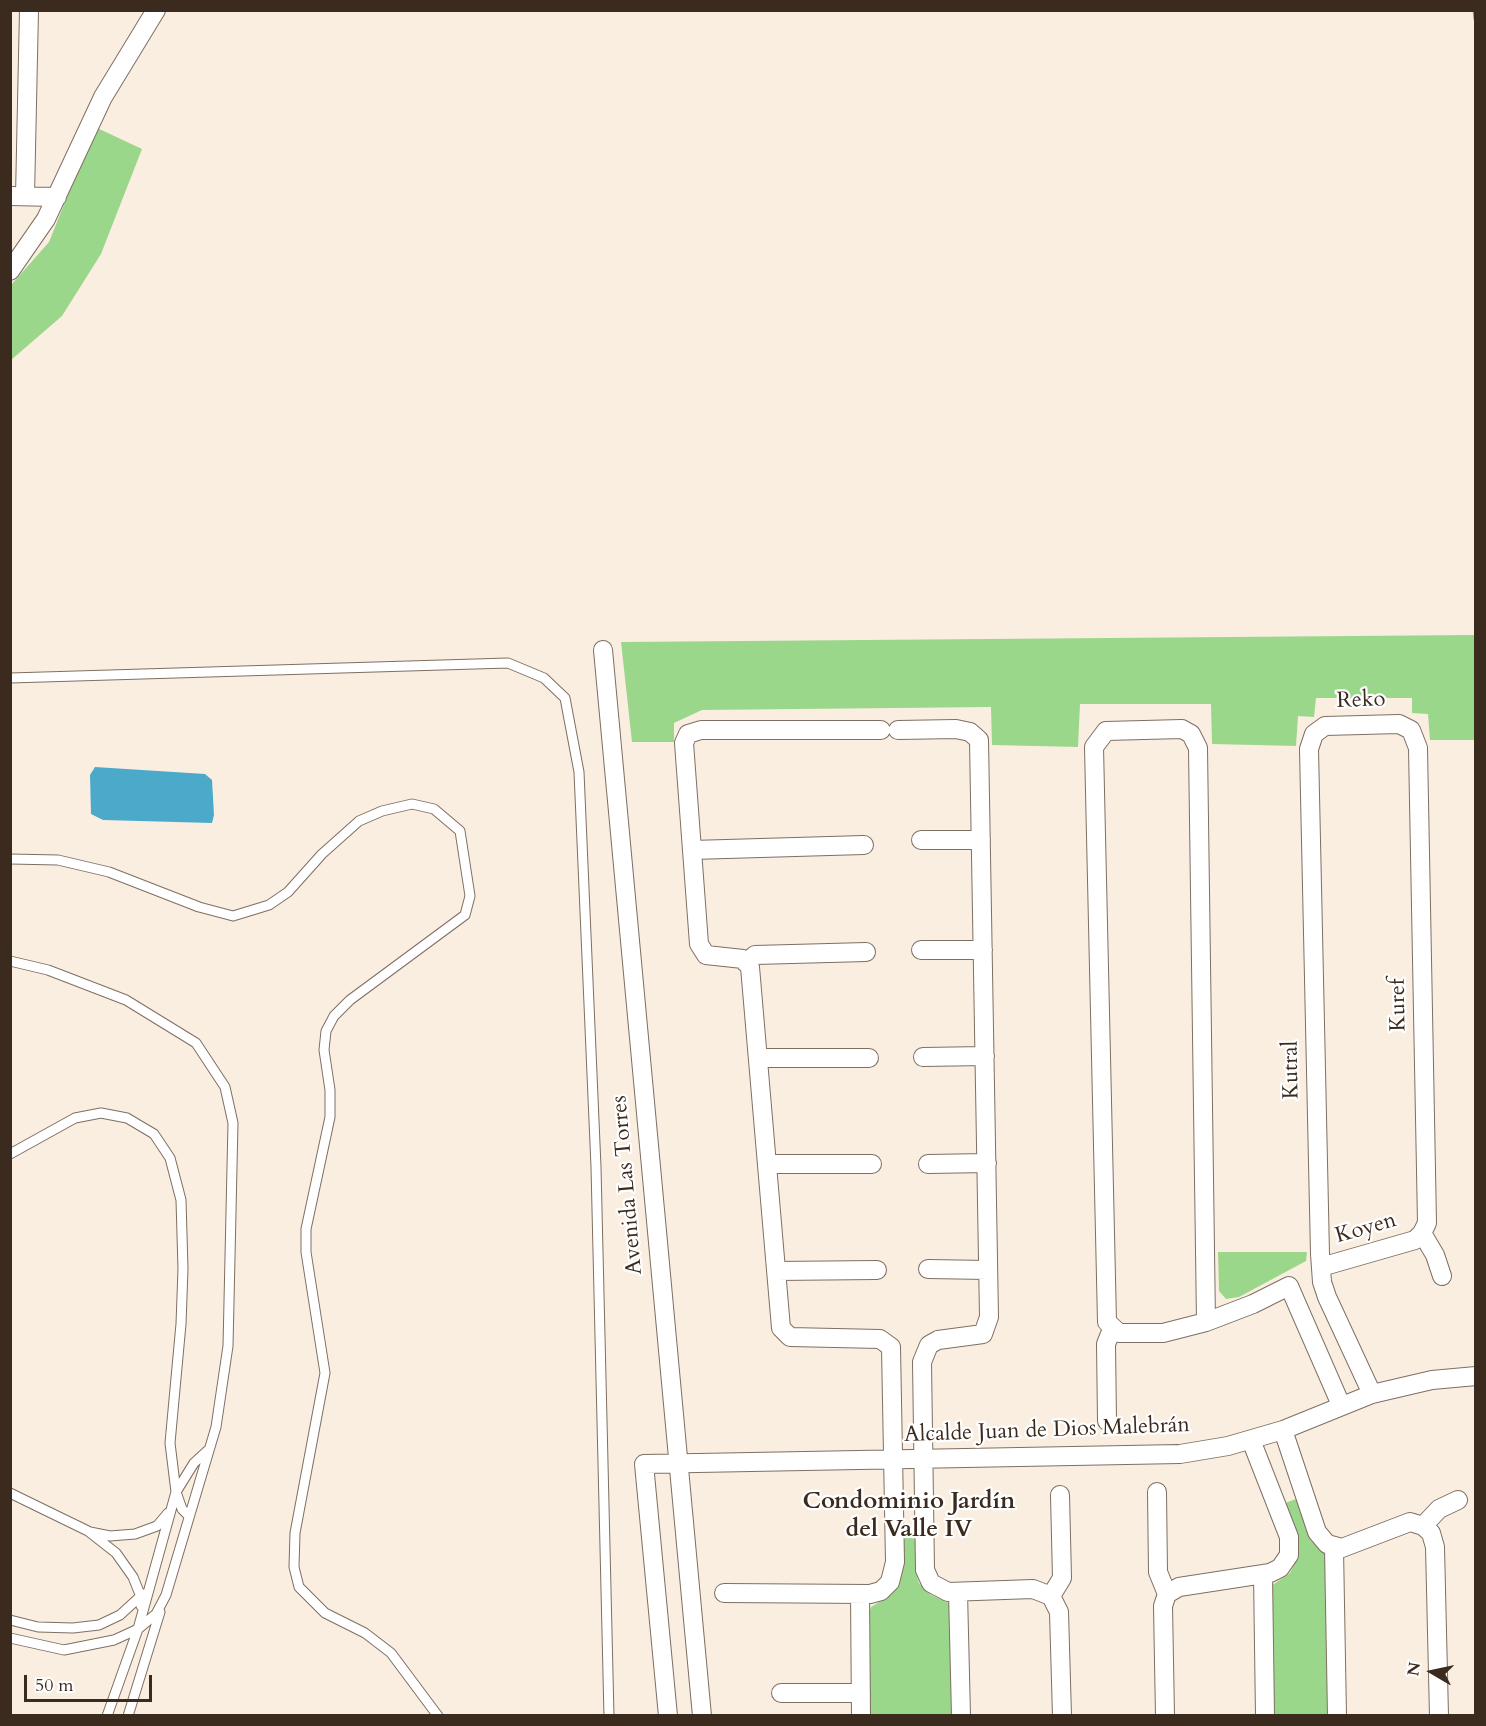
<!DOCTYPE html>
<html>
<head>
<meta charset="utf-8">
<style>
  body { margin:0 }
  #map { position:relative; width:1486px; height:1726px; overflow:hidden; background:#faeee1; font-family:Cardo,serif }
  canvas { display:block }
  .frame { position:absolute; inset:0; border:12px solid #3b2a1e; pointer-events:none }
  .north { position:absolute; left:1402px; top:1642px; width:60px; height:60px; -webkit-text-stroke:4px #fff; paint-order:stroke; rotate:279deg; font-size:16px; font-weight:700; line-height:24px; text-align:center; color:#3b2a1e }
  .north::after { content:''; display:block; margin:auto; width:21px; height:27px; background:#3b2a1e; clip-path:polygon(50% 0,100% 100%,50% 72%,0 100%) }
  .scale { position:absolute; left:24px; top:1675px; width:128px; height:27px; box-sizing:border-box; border:3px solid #3b2a1e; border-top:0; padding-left:8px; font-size:18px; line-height:21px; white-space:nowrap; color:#3b2a1e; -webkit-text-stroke:4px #fff; paint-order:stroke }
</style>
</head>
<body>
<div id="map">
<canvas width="1486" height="1726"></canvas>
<div class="frame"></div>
<div class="north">N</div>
<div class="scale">50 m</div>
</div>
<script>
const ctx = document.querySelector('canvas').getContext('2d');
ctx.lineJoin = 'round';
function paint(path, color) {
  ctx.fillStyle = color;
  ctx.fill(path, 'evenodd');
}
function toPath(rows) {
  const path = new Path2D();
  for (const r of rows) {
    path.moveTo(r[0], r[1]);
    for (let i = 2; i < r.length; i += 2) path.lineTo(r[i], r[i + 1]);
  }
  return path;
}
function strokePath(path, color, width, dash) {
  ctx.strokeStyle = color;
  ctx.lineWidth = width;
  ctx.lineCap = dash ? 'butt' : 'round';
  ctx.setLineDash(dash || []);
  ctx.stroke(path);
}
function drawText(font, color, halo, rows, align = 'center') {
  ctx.font = font + ' Cardo,serif';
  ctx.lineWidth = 4.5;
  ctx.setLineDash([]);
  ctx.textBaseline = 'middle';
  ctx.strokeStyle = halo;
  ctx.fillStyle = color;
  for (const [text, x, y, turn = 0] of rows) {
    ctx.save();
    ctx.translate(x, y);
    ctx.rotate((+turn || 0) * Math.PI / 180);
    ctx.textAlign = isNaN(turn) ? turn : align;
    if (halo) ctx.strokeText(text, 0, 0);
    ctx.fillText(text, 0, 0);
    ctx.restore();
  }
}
const green = toPath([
  [95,127,142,149,101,254,62,316,11,360,11,285,49,242],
  [1474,635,1475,740,1430,740,1428,714,1412,713,1412,698,1316,698,1314,717,1298,716,1296,746,1212,744,1211,704,1080,704,1078,747,992,745,991,707,702,710,674,723,674,742,632,742,621,642],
  [1218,1252,1307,1252,1306,1261,1239,1297,1226,1299,1219,1291],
  [1296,1499,1311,1541,1326,1554,1333,1715,1271,1716,1271,1586,1290,1573,1299,1555,1299,1540,1285,1503],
  [904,1538,915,1538,915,1570,919,1583,931,1595,951,1604,956,1715,869,1716,868,1617,871,1607,891,1595,899,1586,903,1568]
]);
const water = toPath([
  [95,767,205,774,212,780,214,815,212,823,103,820,91,814,90,775]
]);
const stream = toPath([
  [1475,10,1476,19]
]);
const service = toPath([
  [10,678,508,663,544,678,565,698,579,772,596,1167,609,1716],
  [10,859,58,860,109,872,199,907,233,916,269,905,288,892,322,854,359,821,382,811,412,804,434,809,460,831,470,896,465,915,350,1000,334,1016,326,1031,324,1050,330,1090,330,1117,306,1229,306,1252,325,1373,295,1533,294,1567,299,1587,325,1613,365,1633,391,1653,438,1716],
  [10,961,48,970,126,1000,196,1043,225,1087,233,1123,228,1346,216,1427,166,1595,156,1614,138,1629,114,1640,64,1650,10,1638],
  [10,1154,75,1118,101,1113,127,1118,154,1134,170,1158,181,1200,183,1269,181,1324,170,1443,176,1492,182,1509,189,1516],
  [10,1493,88,1531,116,1553,133,1577,141,1597,141,1606],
  [90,1532,110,1536,135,1534,157,1526,168,1513],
  [10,1620,38,1627,73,1628,99,1625,120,1615,143,1594],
  [107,1716,138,1629,176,1492,194,1463,207,1451],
  [128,1716,160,1612]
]);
const minor = toPath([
  [10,196,57,197],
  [25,196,29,10],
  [10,271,46,219,103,97,156,10],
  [603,650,702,1716],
  [898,730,956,729,970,732,979,740,989,1317,983,1334,938,1340,929,1345,922,1362,925,1570,931,1583,948,1592,1033,1589,1051,1596,1059,1612,1062,1716],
  [921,840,981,840],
  [692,850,864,845],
  [921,950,983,950],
  [746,963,755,955,866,952],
  [923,1057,985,1056],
  [758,1058,869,1058],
  [767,1164,872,1164],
  [928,1164,987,1163],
  [1422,1233,1435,1255,1442,1276],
  [1321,1267,1415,1240,1422,1233,1427,1223,1418,748,1411,730,1399,724,1325,726,1314,734,1309,749,1320,1254,1322,1282,1327,1297,1372,1394],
  [928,1269,988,1270],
  [776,1271,877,1270],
  [1206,1322,1198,748,1191,734,1182,729,1106,731,1094,747,1107,1322,1119,1333,1163,1333,1206,1322,1253,1304,1289,1286,1341,1405],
  [1107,1421,1106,1344,1112,1329],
  [1283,1430,1317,1532,1327,1544,1342,1548,1410,1522,1423,1526,1431,1533,1435,1547,1439,1716],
  [1157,1492,1158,1572,1167,1594],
  [1423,1526,1439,1509,1458,1500],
  [1334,1548,1337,1716],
  [1263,1574,1265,1716],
  [958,1592,961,1716],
  [724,1593,870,1594,881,1591,890,1582,895,1562,891,1347,880,1339,790,1337,781,1328,750,967,743,959,706,955,699,944,684,743,688,734,701,730,881,730],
  [860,1594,861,1716],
  [1051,1596,1062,1578,1060,1495],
  [781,1693,861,1693],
  [668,1716,644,1464,1180,1454,1228,1446,1283,1430,1372,1394,1432,1380,1476,1376],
  [1165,1716,1163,1606,1167,1594,1179,1587,1270,1573,1280,1568,1289,1555,1289,1537,1251,1440]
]);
const streetNames = [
  ["Reko",1361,701,-2],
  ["Kuref",1399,1005,-91],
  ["Kutral",1292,1070,-91],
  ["Avenida Las Torres",628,1185,-95],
  ["Koyen",1366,1229,-16],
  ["Alcalde Juan de Dios Malebrán",1047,1431,-2]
];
const neighbourhoodNames = [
  ["Condominio Jardín",909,1502],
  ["del Valle IV",909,1530]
];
paint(green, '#9bd78b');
paint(water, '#4baaca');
strokePath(stream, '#4baaca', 5);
strokePath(service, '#7e6f62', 11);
strokePath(minor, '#7e6f62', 20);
strokePath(service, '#fff', 9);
strokePath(minor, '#fff', 18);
drawText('22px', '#3b2a1e', '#fff', streetNames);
drawText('bold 24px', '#3b2a1e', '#fff', neighbourhoodNames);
</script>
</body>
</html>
